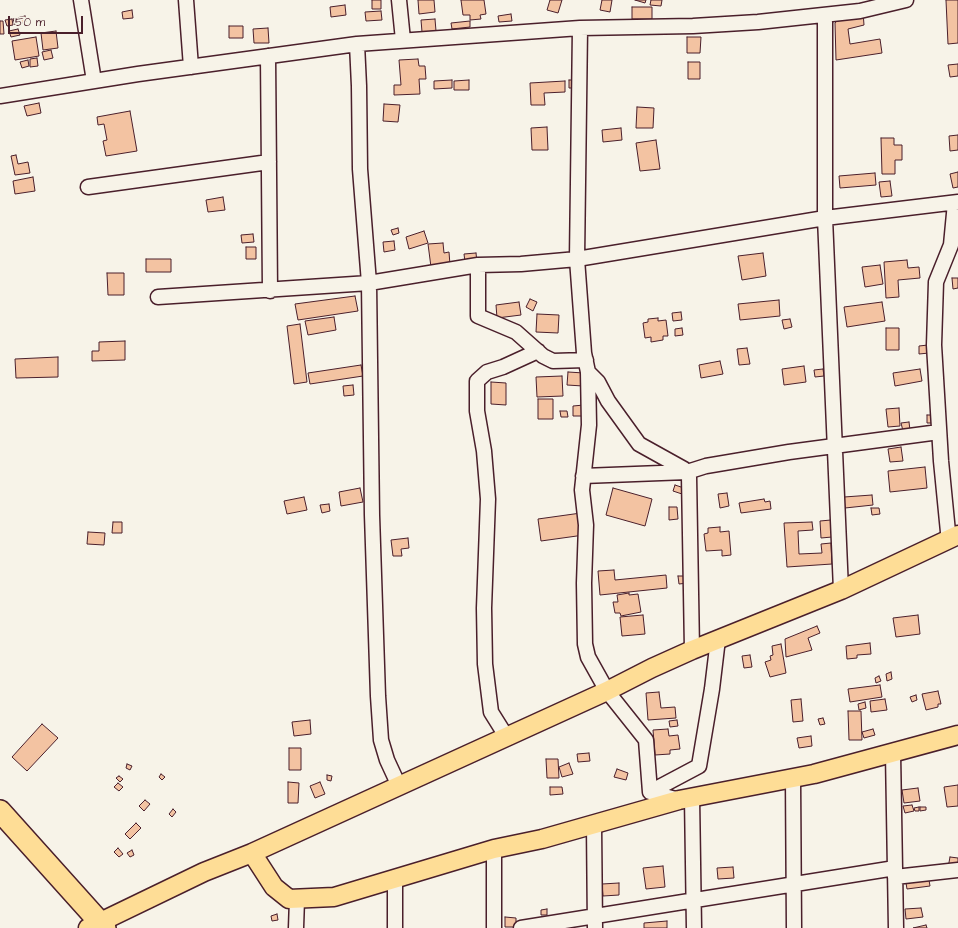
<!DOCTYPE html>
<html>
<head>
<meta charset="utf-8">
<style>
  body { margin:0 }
  #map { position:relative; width:958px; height:928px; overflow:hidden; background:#f7f3e8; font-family:"Architects Daughter",sans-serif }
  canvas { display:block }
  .scale { position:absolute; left:8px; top:16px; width:75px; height:18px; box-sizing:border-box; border:2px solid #4a1f2b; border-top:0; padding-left:5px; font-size:12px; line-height:14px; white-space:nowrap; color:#4a1f2b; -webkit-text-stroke:3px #f7f3e8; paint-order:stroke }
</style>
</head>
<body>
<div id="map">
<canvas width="958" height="928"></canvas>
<div class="scale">50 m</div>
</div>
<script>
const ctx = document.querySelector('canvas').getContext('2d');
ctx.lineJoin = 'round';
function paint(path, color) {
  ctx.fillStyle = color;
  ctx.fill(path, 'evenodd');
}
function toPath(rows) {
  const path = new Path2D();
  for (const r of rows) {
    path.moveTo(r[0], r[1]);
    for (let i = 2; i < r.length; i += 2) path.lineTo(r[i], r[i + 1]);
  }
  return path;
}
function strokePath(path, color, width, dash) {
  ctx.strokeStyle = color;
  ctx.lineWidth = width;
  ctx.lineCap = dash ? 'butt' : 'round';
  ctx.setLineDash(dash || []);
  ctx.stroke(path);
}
const building = toPath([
  [372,0,381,0,381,9,372,9,372,0],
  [418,0,434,0,435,12,419,14,418,0],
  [461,0,484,0,486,14,480,15,481,19,470,20,470,15,463,15,461,0],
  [550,0,562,0,558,13,547,10,550,0],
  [602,0,612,0,610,12,600,10,602,0],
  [635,0,646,0,645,3,635,0],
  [651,0,662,0,661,6,650,5,651,0],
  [946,0,958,0,958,43,948,44,946,0],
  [345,5,346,15,331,17,330,7,345,5],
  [632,7,652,7,652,19,632,19,632,7],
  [132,10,133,18,123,19,122,12,132,10],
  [381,11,382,20,366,21,365,12,381,11],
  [863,12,864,25,848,29,850,44,880,39,882,53,836,60,835,23,840,17,863,12],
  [511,14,512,21,499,22,498,16,511,14],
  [25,16,26,22,15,25,13,19,25,16],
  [12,19,13,25,7,26,5,20,12,19],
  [435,19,436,31,422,32,421,20,435,19],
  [0,21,3,21,4,34,0,34,0,21],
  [470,21,470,27,452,29,451,23,470,21],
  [229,26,243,26,243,38,229,38,229,26],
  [268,28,269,43,254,43,253,29,268,28],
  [18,29,20,35,11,37,9,31,18,29],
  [56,31,58,48,43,50,41,33,56,31],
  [36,37,39,56,15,60,12,41,36,37],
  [687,37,701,37,700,53,687,53,687,37],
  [51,50,53,58,44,60,42,52,51,50],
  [37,58,38,66,30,67,30,59,37,58],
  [418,59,419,66,425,66,426,79,419,79,420,94,394,95,394,85,401,85,399,60,418,59],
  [28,60,29,66,22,68,20,62,28,60],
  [688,62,700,62,700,79,688,79,688,62],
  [958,64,958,76,950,77,948,65,958,64],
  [452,80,452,88,434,89,434,81,452,80],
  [469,80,469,90,454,90,454,81,469,80],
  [569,80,577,80,577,88,569,88,569,80],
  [565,81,565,92,544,93,545,105,531,105,530,83,565,81],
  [39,103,41,113,27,116,24,106,39,103],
  [384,104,400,105,398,122,383,121,384,104],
  [637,107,654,108,653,128,636,128,637,107],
  [130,111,137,151,106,156,103,141,107,140,104,124,98,125,97,117,130,111],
  [547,127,548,150,532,150,531,128,547,127],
  [621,128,622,140,603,142,602,130,621,128],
  [958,135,958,150,950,151,949,136,958,135],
  [881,138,894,138,894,145,902,145,902,160,895,160,895,174,882,174,881,138],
  [656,140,660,169,640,171,636,143,656,140],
  [16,155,18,164,28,162,30,173,15,175,11,156,16,155],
  [958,172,958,187,953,188,950,174,958,172],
  [875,173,876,185,840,188,839,176,875,173],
  [33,177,35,191,15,194,13,181,33,177],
  [890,181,892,196,881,197,879,182,890,181],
  [223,197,225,210,208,212,206,200,223,197],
  [398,228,399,233,393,235,391,230,398,228],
  [424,231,428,243,409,249,406,237,424,231],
  [253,234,254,242,242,243,241,235,253,234],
  [394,241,395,250,384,252,383,242,394,241],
  [443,243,444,253,449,252,450,265,431,267,428,244,443,243],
  [246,247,256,247,256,259,246,259,246,247],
  [476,253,477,262,465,262,464,254,476,253],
  [763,253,766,276,742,280,738,256,763,253],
  [146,259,171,259,171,272,146,272,146,259],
  [907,260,908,268,919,267,920,278,898,280,899,297,886,298,884,262,907,260],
  [880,265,883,284,865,287,862,267,880,265],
  [107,273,124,273,124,295,108,295,107,273],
  [952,278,958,278,958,288,953,289,952,278],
  [355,296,358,311,298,320,295,304,355,296],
  [530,299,537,302,533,311,526,307,530,299],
  [779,300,780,316,740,320,738,304,779,300],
  [519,302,521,315,497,318,496,305,519,302],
  [882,302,885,321,847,327,844,307,882,302],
  [681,312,682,320,673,321,672,313,681,312],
  [537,314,559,315,558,333,536,332,537,314],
  [334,317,336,330,308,335,305,321,334,317],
  [658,318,658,321,666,320,668,336,663,336,663,340,651,342,651,337,645,338,643,323,648,322,648,319,658,318],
  [790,319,792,327,784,329,782,320,790,319],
  [300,324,307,382,294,384,287,326,300,324],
  [682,328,683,335,675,336,675,329,682,328],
  [886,328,899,328,899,350,886,350,886,328],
  [125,341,125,360,92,361,92,351,99,351,99,342,125,341],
  [928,345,929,353,919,354,919,346,928,345],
  [747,348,750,364,739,365,737,349,747,348],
  [58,357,58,377,16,378,15,359,58,357],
  [720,361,723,374,701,378,699,365,720,361],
  [361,365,363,376,310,384,308,373,361,365],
  [804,366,806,382,784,385,782,369,804,366],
  [823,369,824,376,815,377,814,370,823,369],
  [920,369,922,381,895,386,893,373,920,369],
  [568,372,584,373,583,386,567,385,568,372],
  [562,376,563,396,537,397,536,377,562,376],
  [491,382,506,383,506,405,491,404,491,382],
  [353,385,354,395,344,396,343,386,353,385],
  [538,399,553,399,553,419,538,419,538,399],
  [584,405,584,416,573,416,573,406,584,405],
  [899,408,900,426,888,427,886,409,899,408],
  [560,411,567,411,568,417,561,417,560,411],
  [927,415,935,415,935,423,927,423,927,415],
  [909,422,910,430,903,431,901,423,909,422],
  [901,447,903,461,890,462,888,449,901,447],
  [925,467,927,488,890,492,888,471,925,467],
  [675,485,684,488,682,494,673,491,675,485],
  [360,488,363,502,341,506,339,492,360,488],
  [613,488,652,499,645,526,606,515,613,488],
  [727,493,729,506,720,508,718,494,727,493],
  [872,495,873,505,845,508,844,497,872,495],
  [304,497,307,510,287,514,284,501,304,497],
  [764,499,765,502,770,501,771,509,741,513,739,503,764,499],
  [329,504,330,511,322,513,320,505,329,504],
  [669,507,677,507,678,519,669,520,669,507],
  [871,508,879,508,880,514,872,515,871,508],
  [581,513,584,535,541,541,538,519,581,513],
  [831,520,832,537,821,538,820,521,831,520],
  [113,522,122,522,122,533,112,533,113,522],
  [812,522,813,530,798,531,799,554,822,553,821,544,831,543,832,564,787,567,784,523,812,522],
  [720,527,720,532,729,531,731,555,722,556,722,550,706,551,704,534,708,533,708,528,720,527],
  [88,532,105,533,104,545,87,544,88,532],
  [408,538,409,548,401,549,402,556,393,556,391,540,408,538],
  [614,570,615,580,666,575,667,588,600,595,598,571,614,570],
  [678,576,687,576,688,583,679,584,678,576],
  [629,593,629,595,638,594,641,612,621,616,620,613,615,613,613,602,618,602,617,595,629,593],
  [643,615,645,634,622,636,620,617,643,615],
  [918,615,920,634,896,637,893,618,918,615],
  [817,626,820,633,808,638,812,650,786,657,785,639,817,626],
  [870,643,871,654,857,655,857,658,847,659,846,646,870,643],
  [781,644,786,673,770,677,765,662,771,660,770,656,773,655,772,646,781,644],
  [750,655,752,667,744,668,742,656,750,655],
  [891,672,892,679,887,681,886,674,891,672],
  [879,676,881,681,876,683,875,678,879,676],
  [880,685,882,697,850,702,848,689,880,685],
  [938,691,941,704,938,704,938,707,926,710,922,694,938,691],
  [659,692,661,708,675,707,676,718,648,720,646,693,659,692],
  [916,695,917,700,912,702,910,697,916,695],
  [801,699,803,721,793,722,791,700,801,699],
  [885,699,887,710,871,712,870,701,885,699],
  [865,702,866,708,859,710,858,704,865,702],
  [848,711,861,711,862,740,849,740,848,711],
  [823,718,825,724,820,725,818,719,823,718],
  [310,720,311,734,294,736,292,722,310,720],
  [677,720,678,726,670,727,669,721,677,720],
  [42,724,58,738,27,771,12,757,42,724],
  [668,729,669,736,678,735,680,749,670,750,670,754,655,755,653,730,668,729],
  [873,729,875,735,864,738,862,732,873,729],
  [811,736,812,746,799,748,797,738,811,736],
  [289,748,301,748,301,770,289,770,289,748],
  [589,753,590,761,578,762,577,754,589,753],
  [546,759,558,759,559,778,547,778,546,759],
  [569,763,573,774,562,777,559,767,569,763],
  [127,764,132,766,130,770,126,768,127,764],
  [617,769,628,773,626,780,614,777,617,769],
  [161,774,165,777,162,780,159,777,161,774],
  [327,775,332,776,331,781,327,780,327,775],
  [119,776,123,779,120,782,116,778,119,776],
  [288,782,299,783,298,803,288,803,288,782],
  [320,782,325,794,315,798,310,786,320,782],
  [118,783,123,787,119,791,114,787,118,783],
  [958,785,958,806,947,807,944,787,958,785],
  [550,787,562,787,563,794,550,795,550,787],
  [918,788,920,801,904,803,902,790,918,788],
  [145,800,150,804,144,811,139,806,145,800],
  [912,805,914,811,905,813,903,806,912,805],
  [919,807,919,811,915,811,914,808,919,807],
  [920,807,926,807,926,810,920,811,920,807],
  [173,809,176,812,172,817,169,814,173,809],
  [136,823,141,828,130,839,125,834,136,823],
  [118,848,123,854,119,857,114,852,118,848],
  [132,850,134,855,130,857,127,853,132,850],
  [950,857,958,858,958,869,948,868,950,857],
  [663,866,665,887,646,889,643,868,663,866],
  [733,867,734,878,718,879,717,868,733,867],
  [928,874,930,886,907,889,905,877,928,874],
  [619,883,619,895,603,896,602,884,619,883],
  [921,908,923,917,906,919,905,909,921,908],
  [547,909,547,915,541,915,541,910,547,909],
  [277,914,278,920,272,921,271,916,277,914],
  [505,917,516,918,516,927,505,927,505,917],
  [667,921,667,928,644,928,644,923,667,921],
  [926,925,927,928,913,928,926,925]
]);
const minor = toPath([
  [81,0,94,81],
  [186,0,191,67],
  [399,0,403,40],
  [357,44,359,86,360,169,369,283,372,515,378,696,381,740,387,760,399,786],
  [268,56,270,291],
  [0,96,138,74,357,44,580,28,693,26,758,22,860,11,906,0],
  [88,187,269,162],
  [478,265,478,316,516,332,543,356,553,361,586,360],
  [158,297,369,283,478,265,521,264,577,259,580,28],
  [588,372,589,425,582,490,586,525,584,583,585,644,588,657,607,691,646,740,650,792],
  [583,476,687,472,706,466,789,452,939,432],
  [951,538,948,532,941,461,934,345,936,282,951,245,955,203],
  [841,590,825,218,958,202],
  [692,650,689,476,684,469,639,444,608,401,598,382,588,372,584,353,577,259,825,218,825,16],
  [506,736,491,712,485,664,484,608,488,499,484,451,477,411,477,381,487,372,503,367,538,351],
  [893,753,896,928],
  [793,778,794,928],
  [692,797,694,928],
  [679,800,650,792,699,766,712,689,718,639],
  [594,825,595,928],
  [494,849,494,928],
  [895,877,958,870],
  [296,928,297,899],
  [395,928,395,878],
  [521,928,895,868]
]);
const major = toPath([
  [252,853,274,887,289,899,334,897,494,849,542,839,679,800,814,774,958,735],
  [88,928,204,872,252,853,607,691,652,668,692,650,841,590,958,535]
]);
const highway = toPath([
  [0,811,105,928]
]);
paint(building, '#f3c3a2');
strokePath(building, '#4a1f2b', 1);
strokePath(minor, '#4a1f2b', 17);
strokePath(major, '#4a1f2b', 21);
strokePath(highway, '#4a1f2b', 24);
strokePath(minor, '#f7f3e8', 14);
strokePath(major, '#fedd96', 18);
strokePath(highway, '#fedd96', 21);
</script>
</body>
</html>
